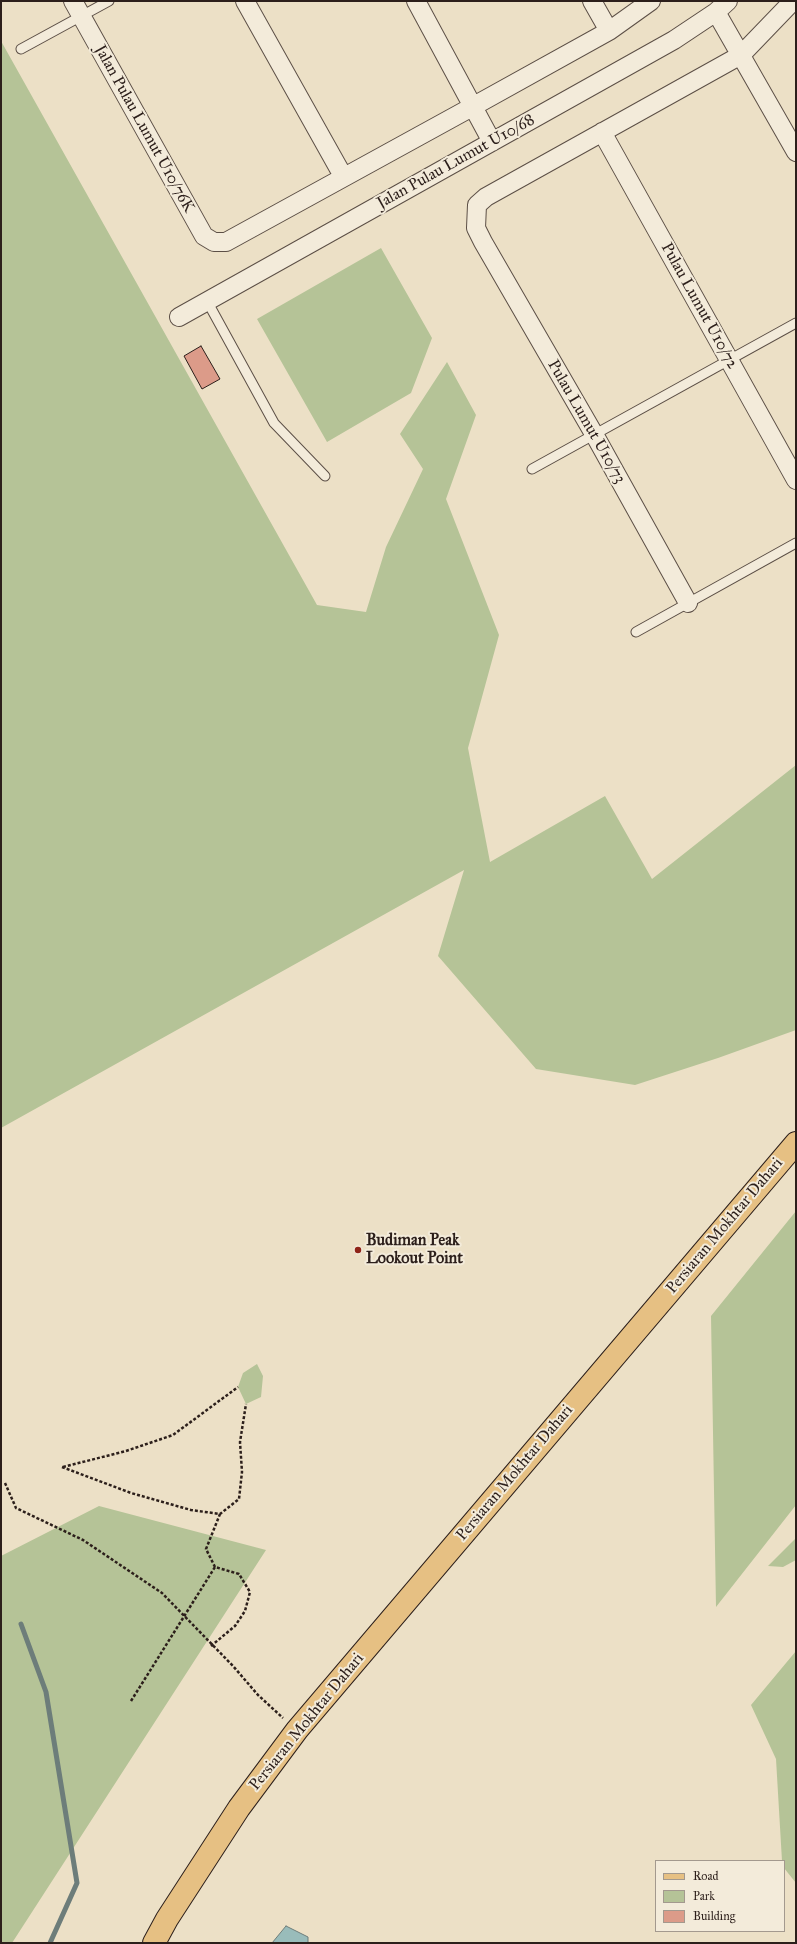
<!DOCTYPE html>
<html>
<head>
<meta charset="utf-8">
<style>
  body { margin:0 }
  #map { position:relative; width:797px; height:1944px; overflow:hidden; background:#ece0c6; font-family:"IM FELL Great Primer",serif }
  canvas { display:block }
  .frame { position:absolute; inset:0; border:2px solid #2c1f1b; pointer-events:none }
  .legend { position:absolute; left:655px; top:1860px; width:130px; height:72px; box-sizing:border-box; background:#f3ebda; border:1px solid #a3998e; margin:0; padding:5px 7px; list-style:none; font-size:12px; color:#2c1f1b }
  .legend li { display:flex; align-items:center; gap:8px; height:20px }
  .legend b { width:20px; border:1px solid #a3998e }
</style>
</head>
<body>
<div id="map">
<canvas width="797" height="1944"></canvas>
<div class="frame"></div>
<ul class="legend">
<li><b style="height:5px;background:#e6c083"></b>Road</li>
<li><b style="height:11px;background:#b5c397"></b>Park</li>
<li><b style="height:11px;background:#dc9b89"></b>Building</li>
</ul>
</div>
<script>
const ctx = document.querySelector('canvas').getContext('2d');
ctx.lineJoin = 'round';
function paint(path, color) {
  ctx.fillStyle = color;
  ctx.fill(path, 'evenodd');
}
function toPath(rows) {
  const path = new Path2D();
  for (const r of rows) {
    path.moveTo(r[0], r[1]);
    for (let i = 2; i < r.length; i += 2) path.lineTo(r[i], r[i + 1]);
  }
  return path;
}
function strokePath(path, color, width, dash) {
  ctx.strokeStyle = color;
  ctx.lineWidth = width;
  ctx.lineCap = dash ? 'butt' : 'round';
  ctx.setLineDash(dash || []);
  ctx.stroke(path);
}
function drawText(font, color, halo, rows, align = 'center') {
  ctx.font = font + ' "IM FELL Great Primer",serif';
  ctx.lineWidth = 4;
  ctx.setLineDash([]);
  ctx.textBaseline = 'middle';
  ctx.strokeStyle = halo;
  ctx.fillStyle = color;
  for (const [text, x, y, turn = 0] of rows) {
    ctx.save();
    ctx.translate(x, y);
    ctx.rotate((+turn || 0) * Math.PI / 180);
    ctx.textAlign = isNaN(turn) ? turn : align;
    if (halo) ctx.strokeText(text, 0, 0);
    ctx.fillText(text, 0, 0);
    ctx.restore();
  }
}
const green = toPath([
  [1,41,317,605,366,612,386,547,423,469,400,434,447,362,476,415,446,499,499,635,468,748,490,862,605,796,652,879,796,765,796,1030,718,1058,635,1085,536,1069,438,956,464,870,1,1128],
  [381,248,432,338,411,393,327,442,257,319],
  [796,1211,796,1505,716,1607,711,1316],
  [257,1364,263,1376,261,1397,246,1404,238,1387,243,1373],
  [99,1506,266,1550,12,1943,1,1943,1,1556],
  [796,1538,796,1560,783,1567,768,1566],
  [796,1651,796,1883,784,1868,784,1861,782,1861,776,1759,751,1705]
]);
const water = toPath([
  [286,1926,308,1937,308,1943,272,1943,286,1926]
]);
const stream = toPath([
  [21,1624,46,1692,77,1883,50,1943]
]);
const building = toPath([
  [201,346,220,379,202,389,184,356,201,346]
]);
const path = toPath([
  [62,1467,131,1493,191,1510,220,1514,239,1499,242,1472,240,1442,246,1404],
  [63,1467,126,1451,173,1435,238,1387],
  [5,1483,16,1508,83,1540,162,1593,233,1666,258,1695,283,1718],
  [211,1646,235,1626,245,1611,250,1592,239,1574,215,1567,206,1549,220,1514],
  [131,1701,215,1567]
]);
const service = toPath([
  [21,49,109,1],
  [207,301,274,423,325,476],
  [532,469,796,323],
  [636,632,796,543]
]);
const minor = toPath([
  [73,1,204,236,214,242,226,242,472,107,609,31,651,1],
  [245,1,343,176],
  [416,1,492,142],
  [592,1,609,31],
  [716,12,796,152],
  [602,132,796,480],
  [179,317,674,40,716,12,728,1],
  [688,603,594,434,483,242,476,228,477,205,486,197,741,55,793,1]
]);
const primary = toPath([
  [154,1943,167,1919,239,1808,297,1730,796,1143]
]);
const markers = [
  [358,1250,4,"#8f2418"]
];
const streetNames = [
  ["Jalan Pulau Lumut U10/76K",144,129,61],
  ["Jalan Pulau Lumut U10/68",456,162,-29],
  ["Pulau Lumut U10/72",699,306,61],
  ["Pulau Lumut U10/73",586,422,60],
  ["Persiaran Mokhtar Dahari",725,1226,-50],
  ["Persiaran Mokhtar Dahari",515,1473,-50],
  ["Persiaran Mokhtar Dahari",307,1722,-51]
];
const poiNames = [
  ["Budiman Peak",366,1241],
  ["Lookout Point",366,1259]
];
paint(green, '#b5c397');
paint(water, '#99bcba');
strokePath(water, '#6d7d7a', 1);
strokePath(stream, '#6d7d7a', 5);
paint(building, '#dc9b89');
strokePath(building, '#2c1f1b', 1);
strokePath(service, '#5c4f46', 11);
strokePath(minor, '#5c4f46', 20);
strokePath(primary, '#2c1f1b', 24);
strokePath(path, '#2c1f1b', 2.5, [3, 2]);
strokePath(service, '#f3ebda', 9);
strokePath(minor, '#f3ebda', 18);
strokePath(primary, '#e6c083', 22);
for (const [x, y, r, color] of markers) {
  const dot = new Path2D();
  dot.arc(x, y, r, 0, 2 * Math.PI);
  ctx.fillStyle = color;
  ctx.fill(dot);
  strokePath(dot, '#f3ebda', 1.5);
}
drawText('16px', '#2c1f1b', '#f3ebda', streetNames);
drawText('bold 16px', '#2c1f1b', '#f3ebda', poiNames, 'left');
</script>
</body>
</html>
